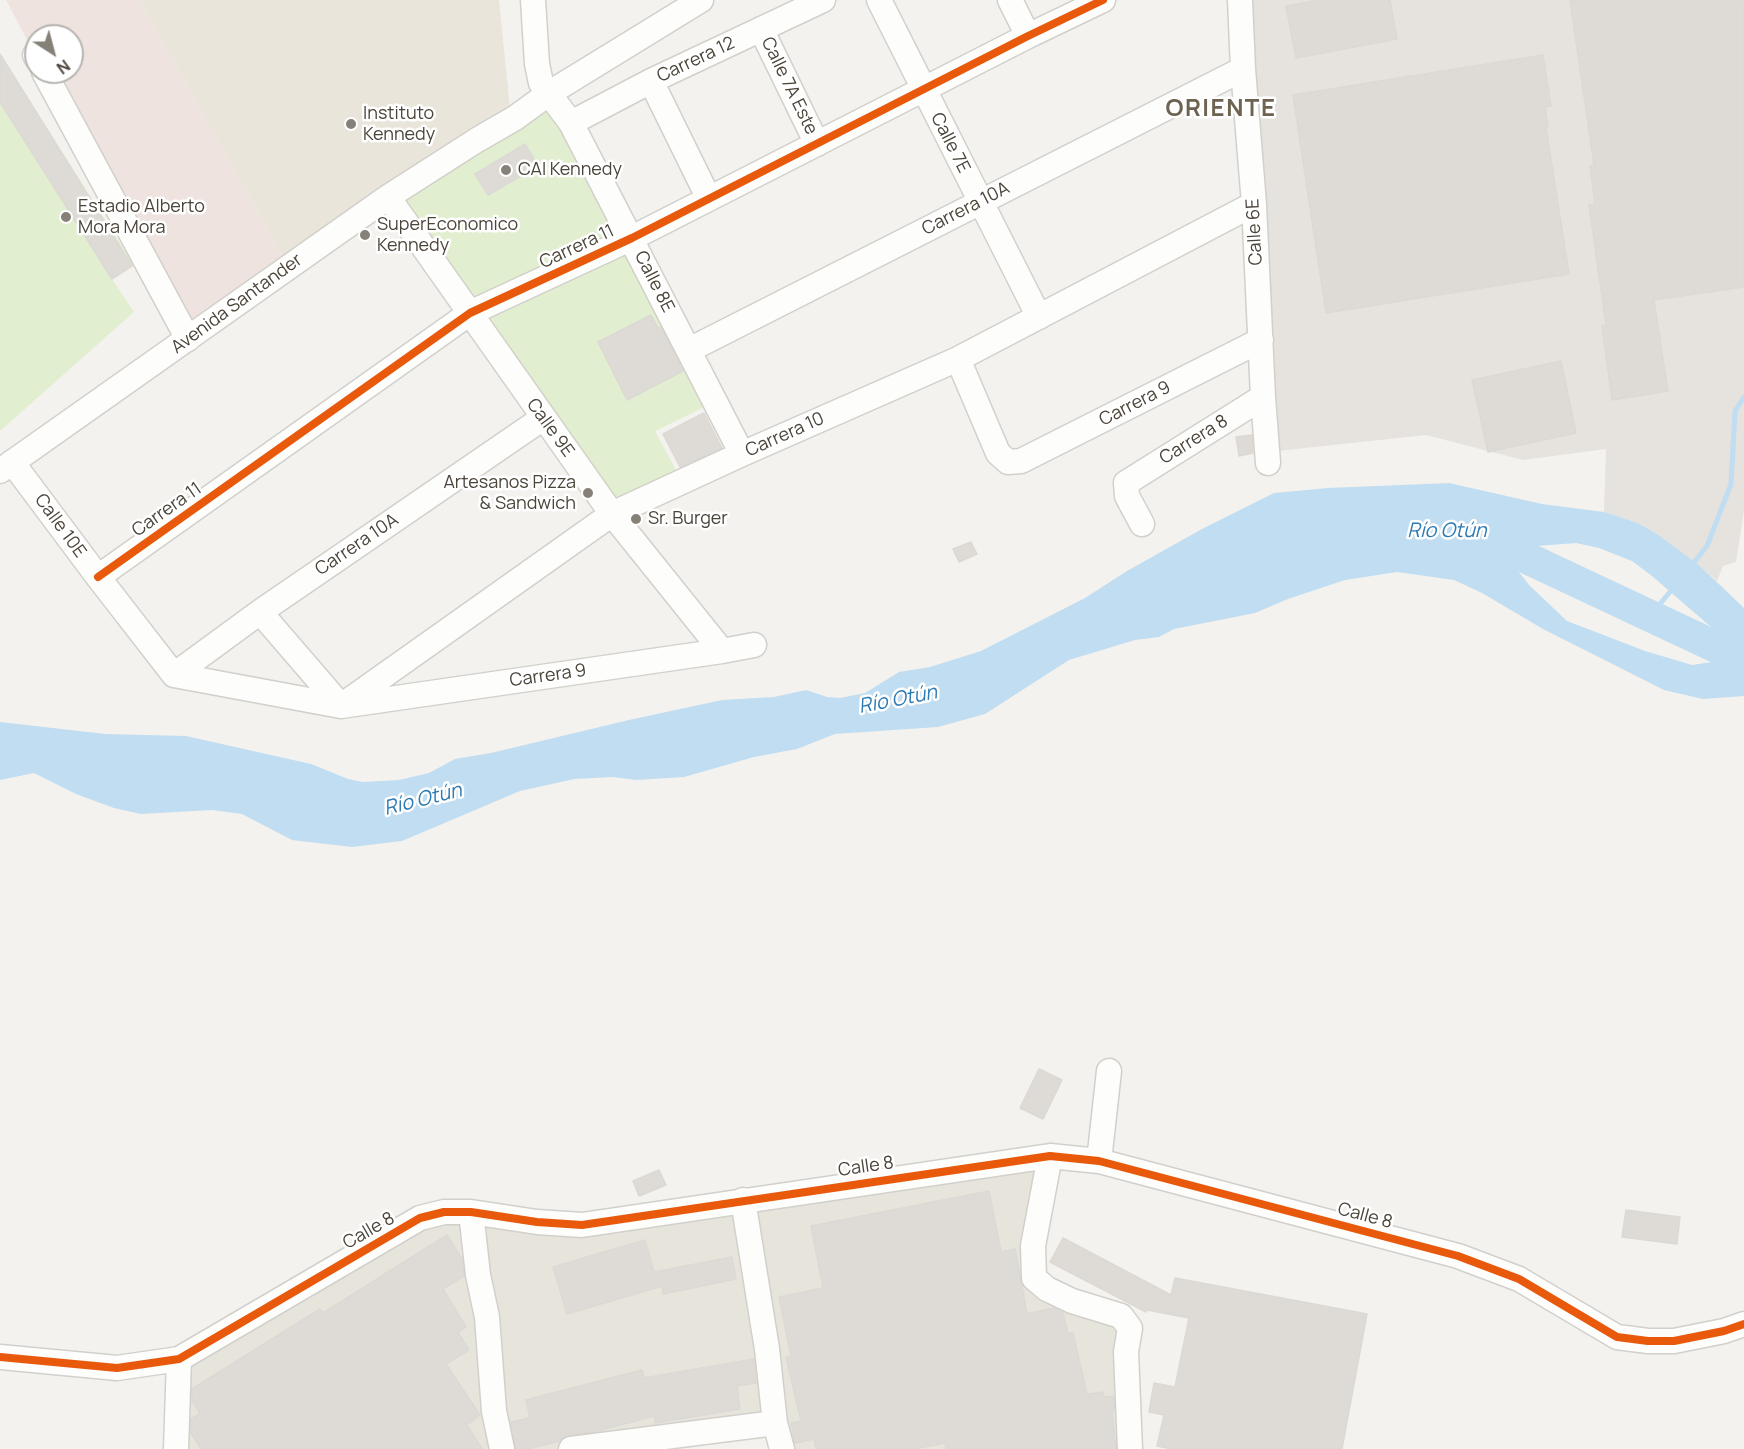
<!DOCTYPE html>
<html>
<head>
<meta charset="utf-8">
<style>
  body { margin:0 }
  #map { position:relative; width:1744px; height:1449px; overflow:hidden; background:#f4f2ee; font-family:Manrope,sans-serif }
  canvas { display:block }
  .north { position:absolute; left:24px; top:24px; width:60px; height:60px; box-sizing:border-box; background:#fff; border:2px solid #b7b4b0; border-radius:50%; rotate:144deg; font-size:16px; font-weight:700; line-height:24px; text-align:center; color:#4b4439 }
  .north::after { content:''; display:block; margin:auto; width:21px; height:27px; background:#868178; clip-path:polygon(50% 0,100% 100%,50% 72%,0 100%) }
</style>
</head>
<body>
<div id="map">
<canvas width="1744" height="1449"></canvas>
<div class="north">N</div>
</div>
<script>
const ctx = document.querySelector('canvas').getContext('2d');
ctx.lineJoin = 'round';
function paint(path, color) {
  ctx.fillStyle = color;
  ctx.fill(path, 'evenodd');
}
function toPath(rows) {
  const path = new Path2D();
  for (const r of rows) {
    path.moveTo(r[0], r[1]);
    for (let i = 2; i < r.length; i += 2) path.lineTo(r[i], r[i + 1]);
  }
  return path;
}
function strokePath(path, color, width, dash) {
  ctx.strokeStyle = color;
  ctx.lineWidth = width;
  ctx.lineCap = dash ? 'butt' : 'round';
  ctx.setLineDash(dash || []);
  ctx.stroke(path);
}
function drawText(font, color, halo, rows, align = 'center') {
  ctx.font = font + ' Manrope,sans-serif';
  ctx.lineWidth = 5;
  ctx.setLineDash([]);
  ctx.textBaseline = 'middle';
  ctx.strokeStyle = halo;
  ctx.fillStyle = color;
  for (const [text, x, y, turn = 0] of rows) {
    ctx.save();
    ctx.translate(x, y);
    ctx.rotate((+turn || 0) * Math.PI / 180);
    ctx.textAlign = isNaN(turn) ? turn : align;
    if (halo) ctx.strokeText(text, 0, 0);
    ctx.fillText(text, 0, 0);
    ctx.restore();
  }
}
const residential = toPath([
  [1050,1156,1034,1278,1130,1328,1130,1449,788,1449,774,1423,571,1449,176,1449,179,1359,420,1218,537,1222]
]);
const industrial = toPath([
  [1240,0,1744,0,1744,511,1736,562,1723,566,1717,581,1699,565,1657,534,1638,523,1604,512,1606,449,1523,460,1426,435,1268,452]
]);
const education = toPath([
  [139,0,499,0,510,108,288,266]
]);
const medical = toPath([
  [6,0,139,0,288,266,188,339,44,72,72,72,72,36,36,36,36,57]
]);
const green = toPath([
  [0,54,134,265,112,279,134,312,0,431],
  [548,94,715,402,655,431,682,481,612,514,388,197],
  [651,315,658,329,664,326,686,370,627,400,598,342]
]);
const water = toPath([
  [1449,483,1542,504,1604,512,1638,523,1657,534,1699,565,1744,608,1744,696,1703,699,1664,690,1543,629,1482,593,1454,580,1397,572,1345,580,1288,599,1255,613,1174,629,1159,637,1135,640,1069,660,985,714,938,727,835,734,797,749,754,757,684,777,636,780,613,777,574,779,520,791,402,841,352,847,292,840,242,814,212,810,141,814,114,808,76,794,34,773,0,780,0,722,105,734,186,736,311,764,348,779,363,782,399,780,429,773,455,759,491,753,629,720,722,700,774,697,806,690,827,697,840,698,865,693,899,672,930,667,981,651,1085,598,1127,571,1202,529,1274,493,1328,488],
  [1377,505,1379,510,1316,538,1274,553,1245,567,1194,584,1179,582,1182,571,1248,539,1332,509],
  [1576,543,1599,548,1632,561,1652,576,1733,646,1725,660,1692,665,1645,651,1567,621,1529,585,1497,544,1536,546]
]);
const stream = toPath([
  [1691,566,1707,546,1731,484,1735,411,1744,397],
  [1650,616,1674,587]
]);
const river = toPath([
  [1142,602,1256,548,1307,528,1380,507,1443,514,1497,544,1729,653,1744,657]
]);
const building = toPath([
  [1319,0,1390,0,1397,39,1296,58,1286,6,1319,0],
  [1570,0,1744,0,1744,287,1654,300,1668,391,1612,400,1602,326,1606,325,1589,205,1595,204,1590,166,1594,165,1570,0],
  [0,54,132,266,112,279,0,102,0,54],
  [1543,55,1551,106,1545,107,1548,127,1546,127,1569,274,1326,313,1293,95,1543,55],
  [525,144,538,166,488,195,475,174,525,144],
  [651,315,658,328,661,327,683,371,627,400,598,342,651,315],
  [1561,361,1576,433,1488,452,1472,380,1561,361],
  [704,413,722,448,680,467,663,434,704,413],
  [1252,435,1253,453,1239,456,1236,437,1252,435],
  [971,542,977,554,959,562,953,549,971,542],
  [1039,1069,1062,1080,1043,1119,1020,1108,1039,1069],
  [659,1170,666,1185,639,1196,633,1181,659,1170],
  [989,1191,1001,1252,1015,1249,1027,1314,1053,1308,1063,1313,1068,1334,1073,1333,1087,1394,1103,1392,1104,1397,1114,1396,1114,1411,1112,1411,1116,1449,946,1449,945,1443,914,1449,816,1449,814,1439,795,1443,791,1423,801,1421,786,1357,791,1356,779,1297,823,1288,811,1226,989,1191],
  [1626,1210,1680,1217,1677,1244,1622,1237,1626,1210],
  [447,1235,462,1259,464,1276,443,1289,466,1327,458,1332,469,1350,446,1364,480,1415,467,1425,482,1449,201,1449,191,1433,191,1419,200,1414,192,1401,192,1389,320,1309,323,1313,447,1235],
  [1063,1238,1171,1295,1175,1278,1367,1314,1342,1449,1172,1449,1157,1446,1164,1415,1149,1412,1154,1383,1175,1387,1189,1318,1147,1310,1146,1312,1050,1262,1063,1238],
  [645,1240,654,1272,732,1257,736,1279,663,1294,662,1286,567,1314,553,1267,645,1240],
  [754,1359,756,1383,737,1386,740,1409,655,1423,654,1416,594,1432,569,1435,560,1441,528,1449,516,1449,511,1422,530,1418,526,1400,642,1370,644,1378,754,1359]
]);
const minor = toPath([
  [533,0,537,64,541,83,571,123,742,454],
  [879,0,1039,317],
  [1010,0,1028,36],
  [1240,0,1243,69,1254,204,1263,397,1268,463],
  [761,29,817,144],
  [35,55,36,57],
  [44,72,188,339],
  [651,81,709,199],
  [571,123,651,81,823,0],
  [388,197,612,514,722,651],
  [689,350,1243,69],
  [958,359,998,453,1008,462,1021,461,1261,340],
  [12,462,98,577,174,675],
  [0,471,388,197,477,140,515,118,548,94,701,0],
  [1142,524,1127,496,1126,483,1263,397],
  [98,577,470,313,632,238,1028,36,1103,0],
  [260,612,341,706],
  [174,675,341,706,722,651,754,645],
  [174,675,260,612,543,418],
  [341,706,612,514,742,454,958,359,1254,204],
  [1050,1156,1033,1246,1034,1278,1047,1289,1072,1301,1121,1316,1130,1328,1126,1352,1130,1449],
  [1099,1161,1109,1071],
  [743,1200,767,1349,775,1423,782,1449],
  [471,1212,478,1275,487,1317,494,1411,502,1449],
  [0,1357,117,1368,179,1359,420,1218,444,1212,471,1212,537,1222,582,1225,1050,1156,1099,1161,1458,1256,1519,1279,1617,1337,1648,1341,1674,1341,1724,1331,1744,1324],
  [176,1449,179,1359],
  [571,1449,775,1423]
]);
const cycleway = toPath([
  [98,577,470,313,632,238,1028,36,1103,0],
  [0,1357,117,1368,179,1359,420,1218,444,1212,471,1212,537,1222,582,1225,1050,1156,1099,1161,1458,1256,1519,1279,1617,1337,1648,1341,1674,1341,1724,1331,1744,1324]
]);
const markers = [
  [351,124,6,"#868178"],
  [506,170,6,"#868178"],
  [66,217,6,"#868178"],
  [365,235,6,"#868178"],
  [588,493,6,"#868178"],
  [636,519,6,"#868178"]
];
const streetNames = [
  ["Carrera 12",696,60,-25],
  ["Calle 7A Este",789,86,64],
  ["Calle 7E",950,143,63],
  ["Carrera 10A",966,209,-27],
  ["Calle 6E",1255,232,-93],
  ["Carrera 11",577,247,-25],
  ["Calle 8E",654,282,63],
  ["Avenida Santander",237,304,-36],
  ["Carrera 9",1135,404,-27],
  ["Calle 9E",550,428,54],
  ["Carrera 10",785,435,-24],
  ["Carrera 8",1194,440,-32],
  ["Carrera 11",167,510,-35],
  ["Calle 10E",60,526,54],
  ["Carrera 10A",357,545,-34],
  ["Carrera 9",548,676,-8],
  ["Calle 8",866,1167,-8],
  ["Calle 8",1365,1216,15],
  ["Calle 8",369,1231,-30]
];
const poiNames = [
  ["Instituto",363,114],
  ["Kennedy",363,135],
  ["CAI Kennedy",518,170],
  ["Estadio Alberto",78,207],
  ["Mora Mora",78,228],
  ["SuperEconomico",377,225],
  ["Kennedy",377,246],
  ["Artesanos Pizza",576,483,"right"],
  ["& Sandwich",576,504,"right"],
  ["Sr. Burger",648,519]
];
const waterNames = [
  ["Río Otún",1447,531],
  ["Río Otún",898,700,-11],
  ["Río Otún",423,800,-14]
];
const districtNames = [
  ["ORIENTE",1221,109]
];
paint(residential, '#e7e4dc');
paint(industrial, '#e6e2de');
paint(education, '#eae5da');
paint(medical, '#eee3df');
paint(green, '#e1eecf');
paint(water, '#c0ddf1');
strokePath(stream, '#c0ddf1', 5);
strokePath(river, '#c0ddf1', 32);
paint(building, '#dedbd6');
strokePath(building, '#dcd9d4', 1.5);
strokePath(minor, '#d2d0cb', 27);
strokePath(minor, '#fdfdfc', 24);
strokePath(cycleway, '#e8590c', 8);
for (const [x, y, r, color] of markers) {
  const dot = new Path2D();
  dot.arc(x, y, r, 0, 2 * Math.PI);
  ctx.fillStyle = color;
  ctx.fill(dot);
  strokePath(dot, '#fff', 2);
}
drawText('18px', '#4b4439', '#fff', streetNames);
drawText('18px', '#4b4439', '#fff', poiNames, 'left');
drawText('italic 20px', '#2e7ab2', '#fff', waterNames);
ctx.letterSpacing = '1.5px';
drawText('bold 24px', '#6e6250', '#fff', districtNames);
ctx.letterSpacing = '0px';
</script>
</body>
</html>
